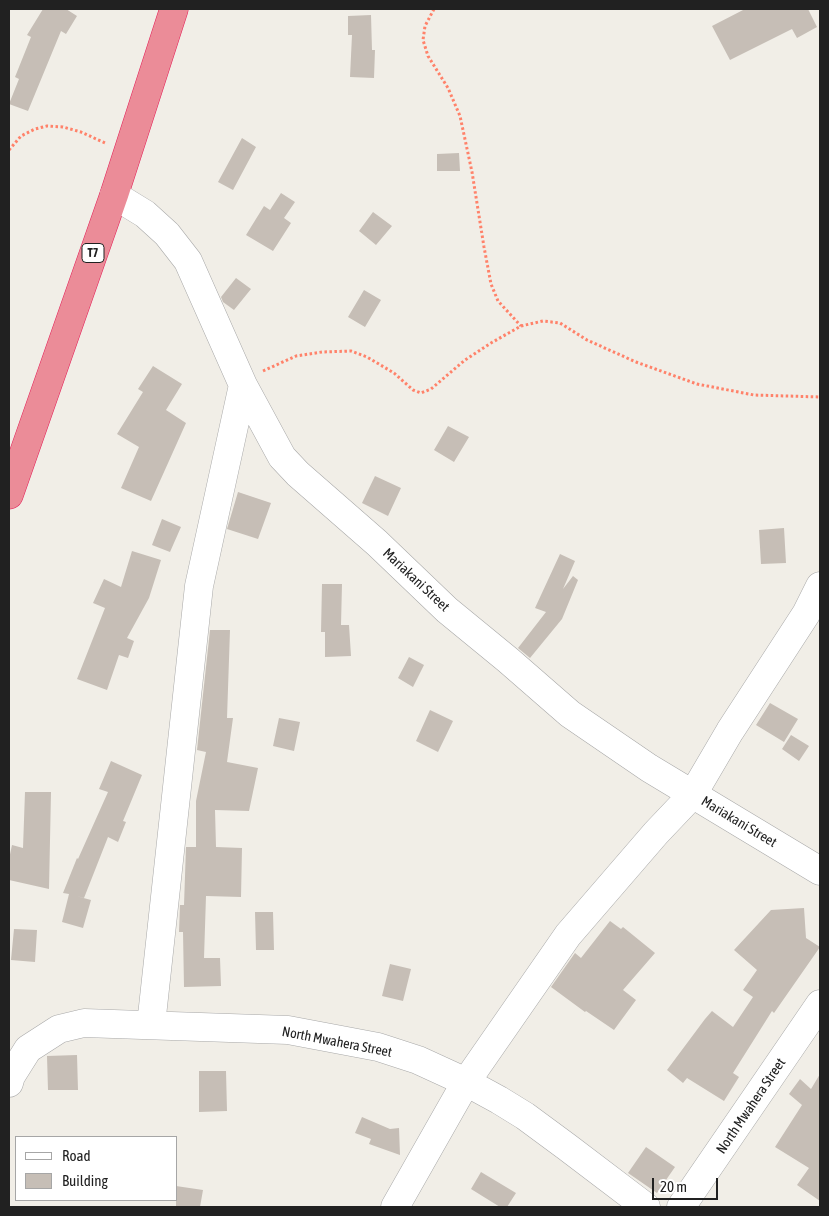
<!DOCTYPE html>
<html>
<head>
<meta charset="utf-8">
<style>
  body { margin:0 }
  #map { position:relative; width:829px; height:1216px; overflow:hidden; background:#f1eee7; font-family:"Asap Condensed",sans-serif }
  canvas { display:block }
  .frame { position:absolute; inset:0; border:10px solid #212121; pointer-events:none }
  .legend { position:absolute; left:15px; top:1136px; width:162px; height:65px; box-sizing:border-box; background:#fff; border:1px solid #a6a6a6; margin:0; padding:6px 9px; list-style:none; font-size:15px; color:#212121 }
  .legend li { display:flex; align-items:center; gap:10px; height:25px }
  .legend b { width:25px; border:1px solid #a6a6a6 }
  .scale { position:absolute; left:652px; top:1178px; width:66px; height:22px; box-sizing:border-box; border:2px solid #212121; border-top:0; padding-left:6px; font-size:15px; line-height:18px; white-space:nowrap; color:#212121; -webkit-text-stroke:4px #fff; paint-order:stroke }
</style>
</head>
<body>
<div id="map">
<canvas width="829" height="1216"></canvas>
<div class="frame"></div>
<ul class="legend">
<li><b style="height:6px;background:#fff"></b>Road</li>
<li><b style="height:14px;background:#c6beb6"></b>Building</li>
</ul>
<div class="scale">20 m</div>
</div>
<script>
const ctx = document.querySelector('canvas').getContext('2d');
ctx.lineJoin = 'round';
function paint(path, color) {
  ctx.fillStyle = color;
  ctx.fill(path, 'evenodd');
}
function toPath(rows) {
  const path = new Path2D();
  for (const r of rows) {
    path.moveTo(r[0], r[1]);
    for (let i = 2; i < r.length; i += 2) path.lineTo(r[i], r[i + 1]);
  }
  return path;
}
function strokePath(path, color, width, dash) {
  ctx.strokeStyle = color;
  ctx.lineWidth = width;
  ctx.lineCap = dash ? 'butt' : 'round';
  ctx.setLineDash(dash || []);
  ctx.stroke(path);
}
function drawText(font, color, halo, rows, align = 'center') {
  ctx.font = font + ' "Asap Condensed",sans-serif';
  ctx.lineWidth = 5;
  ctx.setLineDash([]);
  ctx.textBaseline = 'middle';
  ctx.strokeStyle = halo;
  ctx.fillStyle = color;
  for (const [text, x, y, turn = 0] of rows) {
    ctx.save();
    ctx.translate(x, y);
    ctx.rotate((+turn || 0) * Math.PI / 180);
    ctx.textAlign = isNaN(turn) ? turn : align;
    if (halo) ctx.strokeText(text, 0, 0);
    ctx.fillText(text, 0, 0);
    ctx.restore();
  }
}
const building = toPath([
  [43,9,66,9,77,16,66,34,61,31,28,111,9,104,19,79,15,77,31,37,27,35],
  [745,9,808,9,817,27,797,38,792,29,730,60,712,26],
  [371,15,372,50,375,50,374,78,350,77,352,35,348,35,348,16],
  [242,138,256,147,233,190,218,182],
  [459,153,460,171,437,171,437,154],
  [281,193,295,202,284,218,291,223,273,251,246,235,264,206,270,210],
  [373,212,392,226,376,245,359,231],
  [236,278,251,289,234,310,223,302,221,297],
  [364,290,381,300,365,327,348,317],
  [153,366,182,384,166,410,186,423,151,501,121,488,139,447,117,434,143,392,138,389],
  [448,426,469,437,454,462,434,450],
  [375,476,401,488,388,516,362,503],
  [238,492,271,503,258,539,227,529],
  [162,519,181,527,170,552,152,545],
  [784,528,786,563,761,564,759,530],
  [132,551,161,560,149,598,127,638,134,641,128,658,119,655,107,690,77,679,105,608,93,603,104,579,121,587],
  [560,554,575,561,563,589,573,576,578,580,562,619,530,658,518,648,546,612,535,608],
  [322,584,342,584,341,625,349,625,351,656,325,657,325,632,321,632],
  [210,630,230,630,227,718,233,718,227,762,258,768,249,811,215,810,216,847,242,848,241,897,206,896,204,958,220,958,221,986,184,987,183,932,179,932,180,905,184,905,186,847,196,847,196,801,206,752,197,750],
  [409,657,424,665,413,687,398,678],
  [770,703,798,719,784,742,756,725],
  [430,710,453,721,438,752,416,741],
  [279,718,300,722,294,751,273,746],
  [791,735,809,746,799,761,782,749],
  [111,761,142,775,123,821,126,822,118,842,108,837,84,898,76,896,91,900,83,928,62,922,69,894,63,893,77,858,78,859,108,792,99,789],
  [25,792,51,792,49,889,9,880,9,859,12,845,23,848],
  [804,908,806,938,820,947,774,1013,772,1011,733,1073,739,1077,724,1101,687,1078,683,1083,667,1070,705,1019,712,1011,733,1027,753,997,743,990,757,970,734,950,771,910],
  [255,912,273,912,274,950,256,950],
  [610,921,621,929,623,927,655,953,623,990,636,1000,614,1030,586,1011,585,1012,551,987,575,953,581,958],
  [14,929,37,930,35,962,11,960],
  [390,964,411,969,403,1001,382,996],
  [77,1055,78,1090,48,1090,47,1056],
  [199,1071,226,1071,227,1111,199,1112],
  [820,1074,820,1201,797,1185,809,1168,775,1147,802,1105,789,1094,800,1079,811,1089],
  [362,1117,390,1129,399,1128,400,1155,369,1144,371,1139,355,1133],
  [646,1147,675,1167,657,1193,628,1173],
  [481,1172,516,1193,507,1207,500,1207,471,1189],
  [176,1186,203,1190,200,1207,176,1207]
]);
const path = toPath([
  [434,9,425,26,423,40,428,56,448,88,460,116,472,172,484,247,491,284,498,301,521,326],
  [9,150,21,136,35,129,47,126,63,127,81,132,105,143],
  [263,371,296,356,322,352,351,351,367,357,394,373,413,390,421,393,431,389,465,360,491,343,521,326,543,321,560,323,587,340,636,362,697,384,754,395,820,397]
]);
const minor = toPath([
  [114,195,145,214,167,234,188,261,243,385,282,457,298,474,377,543,447,610,508,660,570,714,649,768,820,871],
  [151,1025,199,586,243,385],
  [9,1083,11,1076,28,1049,59,1029,84,1023,288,1030,378,1047,418,1060,466,1082,499,1100,525,1116,567,1147,646,1207],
  [395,1207,466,1082,568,935,656,833,693,794,730,731,806,614,820,586],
  [681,1207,820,1004]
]);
const highway = toPath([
  [9,495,114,195,174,9]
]);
const shields = [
  [93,253,22]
];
const shieldNames = [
  ["T7",93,253]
];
const streetNames = [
  ["Mariakani Street",416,580,43],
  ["Mariakani Street",739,822,31],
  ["North Mwahera Street",337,1042,11],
  ["North Mwahera Street",751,1106,-56]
];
paint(building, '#c6beb6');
strokePath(minor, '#a8a8a8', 29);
strokePath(highway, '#e32058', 29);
strokePath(path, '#ff826a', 3, [2.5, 2.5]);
strokePath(minor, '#fff', 28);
strokePath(highway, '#eb8c98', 28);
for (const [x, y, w] of shields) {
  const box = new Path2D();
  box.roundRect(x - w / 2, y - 9.5, w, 19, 4);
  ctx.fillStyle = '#fff';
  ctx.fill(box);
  strokePath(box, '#212121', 1);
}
drawText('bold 12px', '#212121', null, shieldNames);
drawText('14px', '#212121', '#fff', streetNames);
</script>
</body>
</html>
